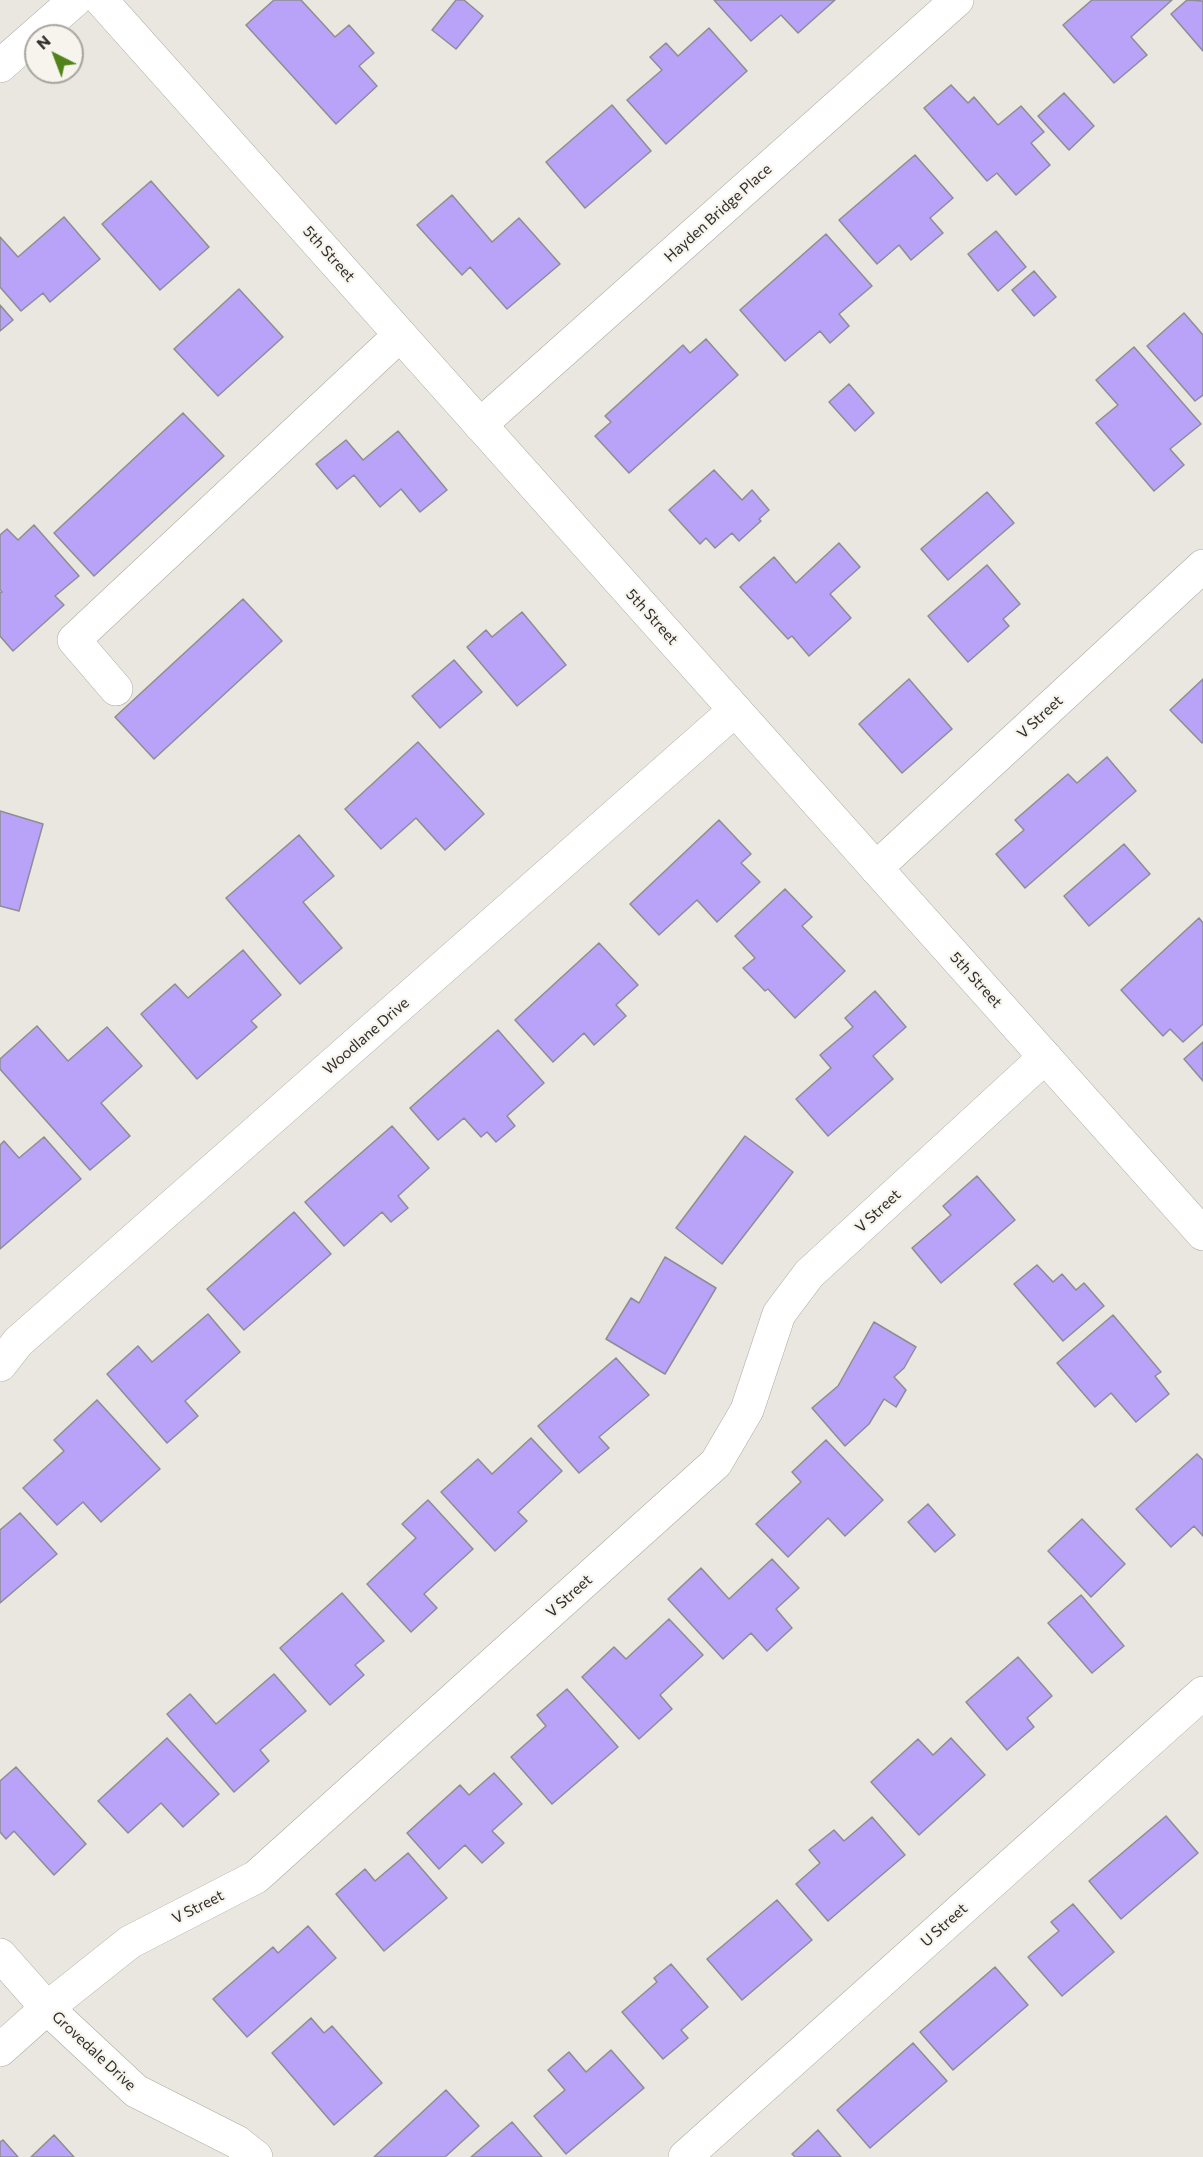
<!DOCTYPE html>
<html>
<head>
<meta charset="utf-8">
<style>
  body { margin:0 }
  #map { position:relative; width:1203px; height:2157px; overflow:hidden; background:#eae7e0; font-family:Commissioner,sans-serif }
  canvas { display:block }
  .north { position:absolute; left:24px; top:24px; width:60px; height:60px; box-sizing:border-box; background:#f7f4ed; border:2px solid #a7a5a0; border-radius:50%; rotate:318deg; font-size:16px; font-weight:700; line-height:24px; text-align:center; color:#302e2c }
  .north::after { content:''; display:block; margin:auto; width:21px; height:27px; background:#50841a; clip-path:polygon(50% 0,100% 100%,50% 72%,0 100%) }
</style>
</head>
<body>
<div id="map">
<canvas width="1203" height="2157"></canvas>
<div class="north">N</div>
</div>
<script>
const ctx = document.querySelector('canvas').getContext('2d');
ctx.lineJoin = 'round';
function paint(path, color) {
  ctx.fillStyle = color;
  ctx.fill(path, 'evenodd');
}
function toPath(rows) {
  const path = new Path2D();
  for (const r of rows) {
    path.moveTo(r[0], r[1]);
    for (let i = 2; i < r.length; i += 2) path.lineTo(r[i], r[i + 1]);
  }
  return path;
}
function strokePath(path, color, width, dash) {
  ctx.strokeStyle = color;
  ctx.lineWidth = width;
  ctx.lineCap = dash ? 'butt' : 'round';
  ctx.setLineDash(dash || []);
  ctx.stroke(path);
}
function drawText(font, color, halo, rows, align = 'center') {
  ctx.font = font + ' Commissioner,sans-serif';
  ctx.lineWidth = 4.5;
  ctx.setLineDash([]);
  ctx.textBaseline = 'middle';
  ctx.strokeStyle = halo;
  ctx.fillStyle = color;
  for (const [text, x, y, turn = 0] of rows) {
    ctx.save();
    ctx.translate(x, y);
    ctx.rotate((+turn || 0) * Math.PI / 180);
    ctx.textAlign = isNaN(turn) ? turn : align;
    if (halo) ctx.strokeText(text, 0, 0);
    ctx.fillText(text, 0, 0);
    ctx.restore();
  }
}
const building = toPath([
  [274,0,301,0,335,37,349,25,374,53,359,66,377,86,336,124,246,25,274,0],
  [456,0,464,0,483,16,456,49,432,30,456,0],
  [714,0,835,0,798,33,781,15,751,41,714,0],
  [1092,0,1172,0,1131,37,1147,55,1114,83,1063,25,1092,0],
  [1187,0,1203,1,1203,51,1171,14,1187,0],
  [709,28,747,71,666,144,627,100,662,70,650,57,666,43,678,56,709,28],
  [951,85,968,103,974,97,998,125,1021,106,1044,132,1031,143,1050,165,1016,195,997,173,987,181,924,108,951,85],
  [1064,93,1094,126,1069,150,1038,116,1064,93],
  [612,105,651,151,585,208,546,162,612,105],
  [915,155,953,198,930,218,943,233,911,260,899,245,877,264,839,220,915,155],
  [151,181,209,247,160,290,102,224,151,181],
  [452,195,492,242,519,218,560,264,507,309,470,267,462,275,417,225,452,195],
  [64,217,100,259,50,302,43,293,21,311,0,287,0,237,18,257,64,217],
  [996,231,1026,267,998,291,968,254,996,231],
  [826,234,872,286,839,314,849,326,830,343,820,331,785,361,740,310,826,234],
  [1034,271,1056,297,1034,316,1012,290,1034,271],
  [239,289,283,337,218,396,174,349,239,289],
  [0,305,13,320,0,331,0,305],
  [1184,313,1203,335,1203,395,1195,401,1147,346,1184,313],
  [706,339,738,375,629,473,595,436,611,422,605,416,683,345,690,353,706,339],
  [1134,347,1201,424,1170,449,1184,465,1154,491,1096,423,1118,405,1096,380,1134,347],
  [849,384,874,413,855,431,829,402,849,384],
  [183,413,224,456,94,576,54,533,183,413],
  [398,431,447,490,420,512,401,489,380,507,354,475,337,489,316,464,346,440,363,460,398,431],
  [714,470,742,500,752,490,769,510,759,519,761,521,739,541,732,533,715,548,706,538,700,544,669,510,714,470],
  [987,492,1014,523,948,580,921,549,987,492],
  [34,525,79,576,55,596,64,605,13,651,0,636,0,593,2,592,0,590,0,535,7,529,18,540,34,525],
  [839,543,860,567,830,594,851,618,809,656,792,636,788,639,740,587,774,557,796,583,839,543],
  [987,565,1020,604,1003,619,1009,626,968,662,928,616,987,565],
  [243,599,282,641,154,759,115,717,243,599],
  [522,612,566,665,517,706,467,647,486,630,492,637,522,612],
  [454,660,482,692,440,728,412,696,454,660],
  [909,679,952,729,902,773,859,724,909,679],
  [1203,679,1203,742,1202,743,1170,710,1203,679],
  [418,742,484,814,445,850,416,818,381,849,345,809,418,742],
  [1107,757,1136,791,1025,888,996,854,1024,830,1015,820,1068,774,1077,783,1107,757],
  [0,811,43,824,19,911,0,906,0,811],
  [719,820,751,854,741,863,760,882,717,922,697,900,659,935,630,904,719,820],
  [299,835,334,876,303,902,342,948,300,984,226,898,299,835],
  [1124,844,1150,874,1089,926,1064,896,1124,844],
  [785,889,812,917,802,926,845,971,795,1018,768,989,765,991,743,968,755,958,735,936,785,889],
  [1199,918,1203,923,1203,1024,1183,1042,1170,1029,1163,1036,1121,990,1199,918],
  [599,943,638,985,616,1005,626,1016,594,1045,584,1033,553,1062,515,1020,599,943],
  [243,950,281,995,251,1021,257,1027,197,1079,141,1014,175,984,188,998,243,950],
  [875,991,906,1027,873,1056,893,1079,828,1136,796,1099,831,1068,820,1055,853,1027,845,1018,875,991],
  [37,1026,68,1061,107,1027,142,1066,101,1103,130,1136,90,1170,0,1069,0,1059,37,1026],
  [498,1030,544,1083,507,1116,515,1126,496,1142,487,1132,481,1137,464,1118,438,1140,410,1108,498,1030],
  [1203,1042,1203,1081,1184,1059,1203,1042],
  [392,1126,429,1168,398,1196,408,1208,391,1222,382,1212,344,1246,305,1202,392,1126],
  [745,1136,793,1172,722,1264,676,1228,745,1136],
  [44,1137,81,1179,0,1249,0,1145,4,1141,19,1158,44,1137],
  [977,1176,1015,1220,941,1283,912,1248,951,1215,943,1206,977,1176],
  [294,1212,331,1254,244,1330,207,1289,294,1212],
  [665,1257,716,1288,665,1374,606,1339,631,1298,639,1303,665,1257],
  [1037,1265,1053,1282,1062,1274,1076,1290,1084,1283,1104,1306,1063,1341,1014,1284,1037,1265],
  [208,1314,240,1352,185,1401,198,1416,167,1443,107,1374,138,1346,152,1362,208,1314],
  [1113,1315,1161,1372,1155,1376,1169,1394,1136,1422,1111,1393,1095,1407,1057,1363,1113,1315],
  [874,1322,916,1347,904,1368,894,1377,906,1390,896,1407,884,1399,869,1424,845,1446,812,1408,838,1386,874,1322],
  [616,1358,649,1395,599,1437,609,1448,579,1473,538,1426,616,1358],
  [97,1400,160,1469,101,1522,83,1502,57,1525,23,1488,64,1451,54,1440,97,1400],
  [531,1438,562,1471,518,1512,527,1521,495,1551,441,1492,478,1459,492,1474,531,1438],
  [826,1440,883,1500,845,1536,828,1518,788,1557,756,1524,801,1482,792,1472,826,1440],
  [1197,1454,1203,1460,1203,1536,1194,1526,1171,1547,1136,1509,1197,1454],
  [428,1500,473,1549,424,1594,437,1608,411,1632,367,1584,416,1538,402,1524,428,1500],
  [928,1504,955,1535,935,1552,908,1522,928,1504],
  [20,1513,57,1554,0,1603,0,1530,20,1513],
  [1082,1519,1125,1564,1091,1597,1048,1551,1082,1519],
  [772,1559,799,1588,776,1609,792,1628,767,1651,751,1633,723,1659,668,1599,701,1568,729,1599,772,1559],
  [342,1593,384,1641,355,1665,364,1675,330,1705,280,1648,342,1593],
  [1081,1595,1124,1646,1092,1673,1048,1623,1081,1595],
  [669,1619,703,1655,660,1695,672,1709,639,1739,582,1677,614,1647,626,1659,669,1619],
  [1018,1657,1052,1696,1027,1718,1034,1727,1007,1750,966,1702,1018,1657],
  [274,1674,306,1711,260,1750,269,1761,234,1792,167,1714,190,1694,216,1724,274,1674],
  [567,1689,618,1747,552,1804,511,1757,546,1726,537,1715,567,1689],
  [167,1738,219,1794,183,1827,161,1803,128,1833,98,1801,167,1738],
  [951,1738,985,1775,919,1835,871,1782,918,1739,933,1755,951,1738],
  [16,1767,86,1844,54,1875,14,1831,6,1839,0,1832,0,1781,16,1767],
  [494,1773,522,1804,492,1831,504,1843,482,1863,465,1845,439,1869,407,1833,460,1785,469,1795,494,1773],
  [1166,1816,1198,1853,1121,1919,1089,1881,1166,1816],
  [872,1817,905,1855,828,1921,796,1884,820,1863,809,1850,834,1830,844,1841,872,1817],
  [408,1853,447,1898,384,1951,336,1894,365,1869,375,1881,408,1853],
  [777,1900,812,1940,742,2000,707,1959,777,1900],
  [1073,1904,1114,1952,1062,1996,1028,1957,1059,1931,1051,1922,1073,1904],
  [308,1926,336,1958,247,2037,213,1999,273,1947,278,1953,308,1926],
  [671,1964,708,2007,681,2030,688,2038,663,2059,622,2012,657,1982,654,1978,671,1964],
  [995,1967,1028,2005,953,2070,920,2032,995,1967],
  [311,2018,324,2033,332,2026,382,2083,334,2125,272,2053,311,2018],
  [913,2043,947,2081,870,2148,837,2110,913,2043],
  [611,2050,644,2088,566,2154,534,2116,565,2090,548,2070,569,2052,586,2072,611,2050],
  [446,2090,479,2126,445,2157,374,2157,446,2090],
  [512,2122,542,2157,471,2157,512,2122],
  [818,2130,841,2157,795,2157,792,2154,818,2130],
  [54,2135,74,2157,31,2157,54,2135],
  [3,2140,18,2157,0,2157,0,2142,3,2140]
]);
const minor = toPath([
  [480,425,957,0],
  [116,689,74,640,400,335],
  [876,868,1203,566],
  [0,1365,18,1342,735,710],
  [0,1955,47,2008,136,2091,237,2142,256,2157],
  [0,2050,47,2008,130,1942,256,1877,716,1463,747,1410,779,1314,809,1274,1045,1057],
  [685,2157,1203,1693]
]);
const major = toPath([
  [101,0,1203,1234],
  [0,66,75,0]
]);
const streetNames = [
  ["Hayden Bridge Place",718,213,-42],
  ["5th Street",329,254,48],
  ["5th Street",652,617,48],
  ["V Street",1040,717,-43],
  ["5th Street",976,980,48],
  ["Woodlane Drive",366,1036,-41],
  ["V Street",878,1211,-43],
  ["V Street",569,1596,-42],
  ["V Street",198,1907,-27],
  ["U Street",944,1925,-42],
  ["Grovedale Drive",94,2051,43]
];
paint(building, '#b8a3f8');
strokePath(building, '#8e8d94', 1.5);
strokePath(minor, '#adaaa3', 34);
strokePath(major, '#adaaa3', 34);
strokePath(minor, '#fff', 33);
strokePath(major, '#fff', 33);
drawText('15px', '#302e2c', '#f7f4ed', streetNames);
</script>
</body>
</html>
